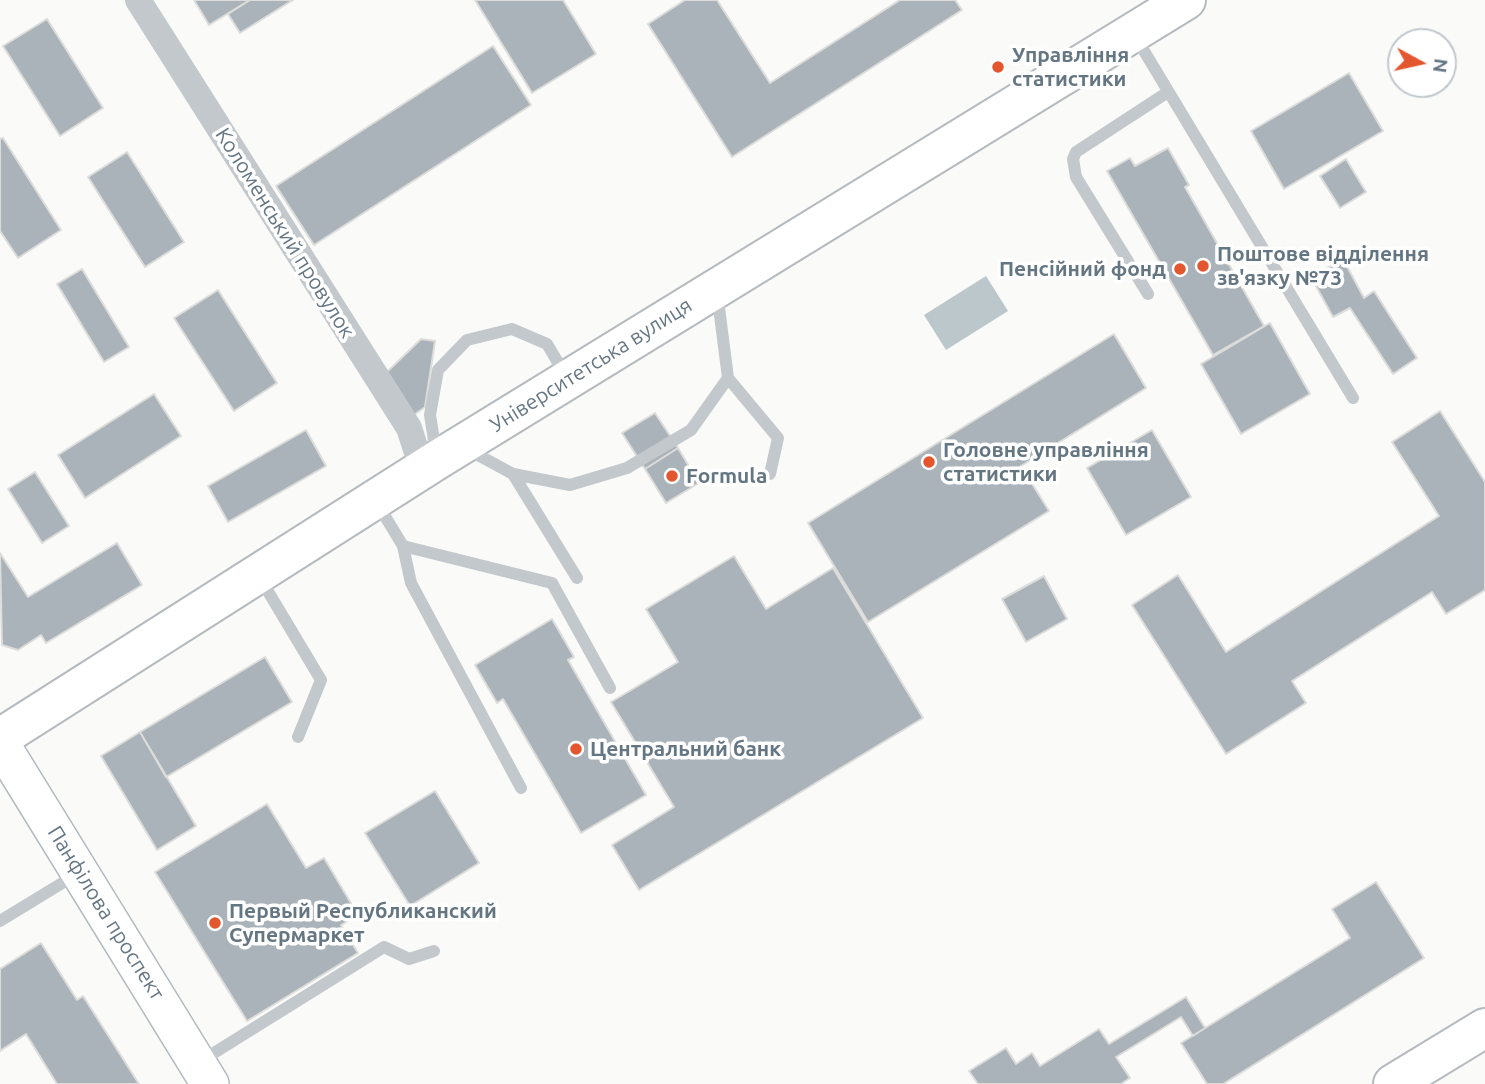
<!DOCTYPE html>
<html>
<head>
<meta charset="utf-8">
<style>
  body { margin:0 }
  #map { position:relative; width:1485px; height:1084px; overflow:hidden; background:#fafaf8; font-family:Ubuntu,sans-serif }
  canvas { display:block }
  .north { position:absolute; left:1387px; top:28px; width:70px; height:70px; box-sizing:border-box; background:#fff; border:2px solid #c1c8cd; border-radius:50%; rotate:98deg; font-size:19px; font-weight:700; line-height:28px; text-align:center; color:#657683 }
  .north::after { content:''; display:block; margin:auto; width:24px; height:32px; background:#e4572e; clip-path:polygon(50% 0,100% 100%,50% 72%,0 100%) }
</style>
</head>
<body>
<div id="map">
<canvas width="1485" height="1084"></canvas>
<div class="north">N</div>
</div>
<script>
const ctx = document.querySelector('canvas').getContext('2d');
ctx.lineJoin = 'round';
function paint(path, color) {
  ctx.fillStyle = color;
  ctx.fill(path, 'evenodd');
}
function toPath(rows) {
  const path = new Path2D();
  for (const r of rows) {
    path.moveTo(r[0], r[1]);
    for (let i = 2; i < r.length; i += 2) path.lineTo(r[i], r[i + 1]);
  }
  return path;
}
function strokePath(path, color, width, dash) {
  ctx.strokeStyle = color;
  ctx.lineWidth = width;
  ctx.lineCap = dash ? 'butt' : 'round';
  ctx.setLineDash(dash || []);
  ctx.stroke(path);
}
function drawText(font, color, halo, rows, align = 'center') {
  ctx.font = font + ' Ubuntu,sans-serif';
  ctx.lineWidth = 7;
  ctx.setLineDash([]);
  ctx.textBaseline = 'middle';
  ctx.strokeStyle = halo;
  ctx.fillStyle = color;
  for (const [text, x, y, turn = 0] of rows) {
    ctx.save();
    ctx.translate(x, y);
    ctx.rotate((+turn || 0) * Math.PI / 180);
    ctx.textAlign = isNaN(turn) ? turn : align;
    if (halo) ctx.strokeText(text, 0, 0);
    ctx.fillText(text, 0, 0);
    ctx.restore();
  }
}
const water = toPath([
  [986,276,1008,311,946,350,924,315]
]);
const building = toPath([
  [194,0,250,0,209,25,194,0],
  [250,0,293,0,240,33,228,14,250,0],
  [475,0,563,0,596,54,532,93,475,0],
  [685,0,717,0,770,83,900,0,955,0,962,10,732,157,648,24,685,0],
  [47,19,103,108,60,136,3,46,47,19],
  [493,46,531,105,314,245,276,186,493,46],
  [1349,73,1383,131,1284,189,1251,131,1349,73],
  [3,138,61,230,18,258,0,231,0,139,3,138],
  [1168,148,1189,185,1185,187,1264,326,1213,355,1107,171,1130,158,1135,166,1168,148],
  [127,152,184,242,145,267,88,177,127,152],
  [1346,159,1366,192,1340,208,1320,176,1346,159],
  [1343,259,1364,298,1374,291,1417,358,1393,374,1350,308,1333,317,1311,277,1343,259],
  [82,269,129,347,104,362,57,284,82,269],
  [218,290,277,383,234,411,174,318,218,290],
  [1270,323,1310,394,1241,434,1201,364,1270,323],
  [1114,334,1146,388,1021,466,1049,511,868,622,808,523,1114,334],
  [421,339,435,341,425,407,411,417,387,372,421,339],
  [154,394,181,436,85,498,58,455,154,394],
  [1440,411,1485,482,1485,590,1446,614,1432,592,1292,681,1306,703,1226,754,1132,605,1178,575,1226,652,1439,516,1392,442,1440,411],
  [655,413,678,448,645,469,622,433,655,413],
  [306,430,326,466,228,522,208,486,306,430],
  [1152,430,1191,497,1126,535,1087,468,1152,430],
  [678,448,699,483,666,503,645,469,678,448],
  [35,472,69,526,42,543,8,489,35,472],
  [117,543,142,585,46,643,41,635,18,650,2,645,0,553,28,597,117,543],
  [734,556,766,609,833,568,923,718,639,890,612,845,674,807,611,702,678,662,646,609,734,556],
  [1044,576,1067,619,1026,642,1002,599,1044,576],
  [552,619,574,657,568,660,646,795,581,833,503,699,497,703,475,665,552,619],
  [265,657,292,702,166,777,140,732,265,657],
  [140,732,196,826,157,850,101,756,140,732],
  [435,791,479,863,410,906,365,833,435,791],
  [267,804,306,868,324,858,358,915,341,925,358,953,247,1021,155,872,267,804],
  [1376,882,1424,958,1223,1084,1207,1084,1181,1043,1350,938,1332,909,1376,882],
  [41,943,77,1000,83,996,139,1084,57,1084,26,1034,0,1051,0,969,41,943],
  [1186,997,1205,1028,1193,1036,1181,1017,1116,1057,1130,1078,1121,1084,978,1084,969,1071,1006,1048,1016,1064,1032,1053,1040,1066,1099,1029,1109,1044,1186,997]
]);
const service = toPath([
  [1135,36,1353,398],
  [1148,294,1076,177,1073,159,1076,152,1168,92],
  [728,378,778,438,770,474],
  [467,449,513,474,570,485,627,468,691,430,728,378,717,292],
  [436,453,430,415,438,370,467,340,512,329,547,344,566,376],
  [513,474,577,578],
  [377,503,403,546,411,583,521,788],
  [403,546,552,583,610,688],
  [260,578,321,680,298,737],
  [0,921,77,874],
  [201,1061,384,947,409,959,434,951]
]);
const minor = toPath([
  [138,0,409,428,423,471]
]);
const secondary = toPath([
  [0,743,210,1084]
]);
const primary = toPath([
  [0,738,437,460,1186,0],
  [1393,1084,1485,1028]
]);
const markers = [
  [998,67,7,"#e4572e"],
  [1203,266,7,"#e4572e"],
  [1180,269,7,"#e4572e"],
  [929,462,7,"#e4572e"],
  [672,476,7,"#e4572e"],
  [576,749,7,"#e4572e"],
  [215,923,7,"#e4572e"]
];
const poiNames = [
  ["Управління",1012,55],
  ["статистики",1012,79],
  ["Поштове відділення",1217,254],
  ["зв'язку №73",1217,278],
  ["Пенсійний фонд",1166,269,"right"],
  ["Головне управління",943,450],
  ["статистики",943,474],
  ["Formula",686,476],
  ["Центральний банк",590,749],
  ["Первый Республиканский",229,911],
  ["Супермаркет",229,935]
];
const streetNames = [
  ["Коломенський провулок",285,233,58],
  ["Університетська вулиця",591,365,-32],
  ["Панфілова проспект",106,913,58]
];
paint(water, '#bbc7cb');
paint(building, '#aab3b9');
strokePath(building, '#dcdcda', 2);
strokePath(secondary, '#b3babf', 40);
strokePath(primary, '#b5babe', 42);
strokePath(service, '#c3c8cc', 12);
strokePath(minor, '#c3c8cc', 26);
strokePath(secondary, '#fff', 37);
strokePath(primary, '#fff', 38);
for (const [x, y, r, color] of markers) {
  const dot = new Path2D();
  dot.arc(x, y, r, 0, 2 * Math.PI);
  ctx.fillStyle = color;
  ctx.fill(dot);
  strokePath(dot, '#fff', 2.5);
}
drawText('bold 21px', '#657683', '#fff', poiNames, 'left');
drawText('21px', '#657683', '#fff', streetNames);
</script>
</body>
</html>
